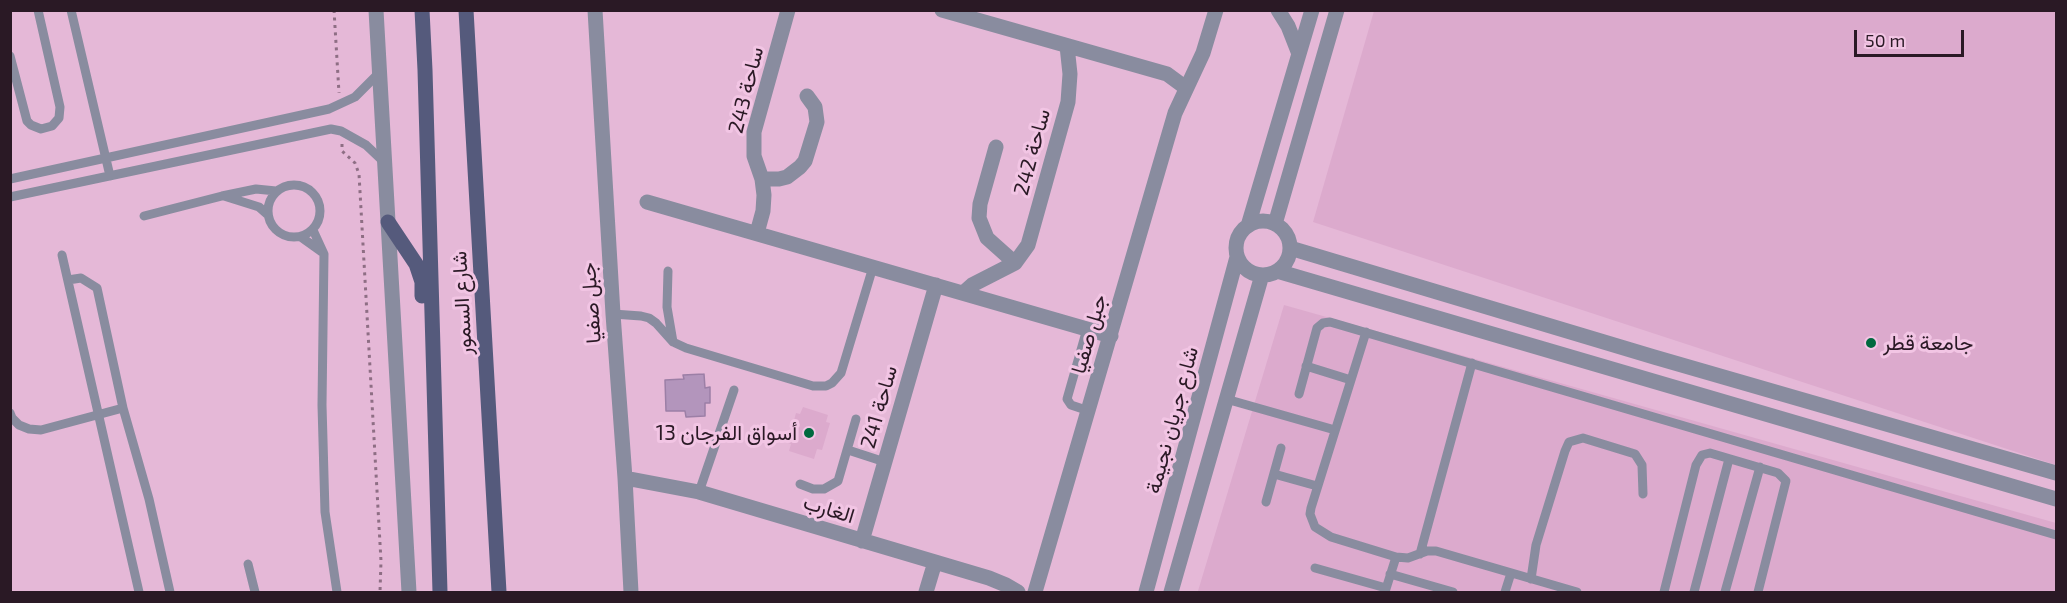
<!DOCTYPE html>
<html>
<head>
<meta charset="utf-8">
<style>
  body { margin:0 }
  #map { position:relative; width:2067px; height:603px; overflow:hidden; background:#e5b8d7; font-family:"Exo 2",sans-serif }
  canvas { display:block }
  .frame { position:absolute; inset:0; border:12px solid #2a1925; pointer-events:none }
  .scale { position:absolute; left:1854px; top:30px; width:110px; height:27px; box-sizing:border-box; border:3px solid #2a1925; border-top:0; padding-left:8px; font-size:18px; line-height:21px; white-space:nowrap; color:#2a1925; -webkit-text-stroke:4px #f2c5e4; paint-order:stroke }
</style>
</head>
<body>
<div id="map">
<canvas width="2067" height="603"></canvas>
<div class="frame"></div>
<div class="scale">50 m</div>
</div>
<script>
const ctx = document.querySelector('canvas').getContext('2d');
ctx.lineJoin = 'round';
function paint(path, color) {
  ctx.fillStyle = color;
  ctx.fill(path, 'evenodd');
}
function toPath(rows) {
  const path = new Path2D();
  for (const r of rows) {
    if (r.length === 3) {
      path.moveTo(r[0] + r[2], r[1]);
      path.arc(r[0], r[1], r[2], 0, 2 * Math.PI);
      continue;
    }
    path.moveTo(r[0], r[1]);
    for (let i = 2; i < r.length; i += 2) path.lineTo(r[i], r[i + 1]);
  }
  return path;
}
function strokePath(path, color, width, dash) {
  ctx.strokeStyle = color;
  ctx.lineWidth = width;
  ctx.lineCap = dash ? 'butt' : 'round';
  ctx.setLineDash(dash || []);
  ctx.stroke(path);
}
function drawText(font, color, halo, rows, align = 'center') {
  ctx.font = font + ' "Exo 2",Vazirmatn,sans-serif';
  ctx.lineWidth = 6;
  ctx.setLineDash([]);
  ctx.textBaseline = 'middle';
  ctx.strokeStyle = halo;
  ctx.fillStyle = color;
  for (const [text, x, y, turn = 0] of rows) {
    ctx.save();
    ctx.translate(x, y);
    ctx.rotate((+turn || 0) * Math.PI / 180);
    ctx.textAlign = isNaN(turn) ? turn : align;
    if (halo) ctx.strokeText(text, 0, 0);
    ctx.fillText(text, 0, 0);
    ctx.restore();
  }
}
const built = toPath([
  [1374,11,2056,11,2056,465,1313,222],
  [1284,305,2056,523,2056,592,1204,592,1198,591],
  [803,407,828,415,826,422,830,423,822,450,817,449,814,459,789,451,791,444,788,443,796,413,800,414]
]);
const building = toPath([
  [704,374,705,388,710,387,710,403,705,403,705,416,686,417,685,411,666,411,665,380,684,379,683,375,704,374]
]);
const path = toPath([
  [334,10,339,93],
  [342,144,342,151,355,163,359,174,381,561,380,592]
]);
const lane = toPath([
  [71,10,110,176],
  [10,56,27,121,31,125,41,129,52,126,59,118,60,107,38,10],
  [10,179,329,109,355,97,380,72],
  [294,211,26],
  [224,196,259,207,267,214],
  [10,197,331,129,341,131,366,145,385,163],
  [144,216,222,196,256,189,276,191],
  [313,230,324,254,322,405,325,512,337,592],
  [301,237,322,252],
  [62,255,139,592],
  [668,271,667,307,673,342],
  [68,280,81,278,97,288,123,408,149,499,170,592],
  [613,314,641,316,649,318,656,323,673,342,686,348,813,386,826,386,832,383,841,373,873,267],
  [1087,329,1067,399,1071,405,1089,411],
  [1366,332,1311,508,1310,514,1315,527,1331,537,1396,557,1408,558,1427,551,1436,551,1577,592],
  [1306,366,1351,380],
  [1299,394,1317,328,1323,323,1330,322,2056,535],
  [1226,399,1335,430],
  [10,413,12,418,19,425,29,429,41,430,123,408],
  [848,450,885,462],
  [1274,474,1317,486],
  [800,484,813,489,824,489,838,481,856,419],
  [699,492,734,390],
  [1266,502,1281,448],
  [1420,554,1472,363],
  [248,564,255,592],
  [1315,568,1386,588],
  [1390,574,1453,592],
  [1531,579,1536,545,1565,451,1569,442,1583,438,1635,454,1642,465,1643,494],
  [1385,592,1396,557],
  [1505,592,1511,573],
  [1664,592,1696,465,1702,455,1710,453,1778,473,1786,481,1758,592],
  [1694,592,1729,459],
  [1725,592,1760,467]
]);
const street = toPath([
  [376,10,409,592],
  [595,10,613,314,625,478,631,592],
  [942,10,1167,74,1186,88],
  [1278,10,1288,26,1299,54],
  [996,147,980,204,979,218,987,238,1015,263],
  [762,179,779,179,787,177,800,167,805,161,817,122,815,107,807,96],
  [647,202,1111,336],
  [1263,248,27],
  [1275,224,1337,10],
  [1248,226,1312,10],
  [757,233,763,211,764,195,762,179,754,156,754,132,788,10],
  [1290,248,1654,357,2056,473],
  [1277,271,2056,499],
  [963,293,972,285,1015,263,1028,245,1068,102,1070,74,1067,46],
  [625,478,699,492,989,578,1006,585,1018,592],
  [862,541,936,285],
  [926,592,935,562],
  [1035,592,1175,113,1203,53,1216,10],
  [1146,592,1237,257],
  [1171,592,1262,275]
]);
const primary = toPath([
  [422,10,425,70,440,592],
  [466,10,499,592],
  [388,222,416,264,422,282,422,296]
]);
const markers = [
  [1871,343,6,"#00693f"],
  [809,433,6,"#00693f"]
];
const streetNames = [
  ["ساحة 243",746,90,-76],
  ["ساحة 242",1032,152,-75],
  ["شارع السمور",462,303,-93],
  ["جبل صفيا",591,303,-94],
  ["جبل صفيا",1089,334,-74],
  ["ساحة 241",879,407,-74],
  ["شارع جريان نجيمة",1172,420,-75],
  ["الغارب",829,509,17]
];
const poiNames = [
  ["جامعة قطر",1883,343],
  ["أسواق الفرجان 13",797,433,"right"]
];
paint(built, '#dcaacd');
paint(building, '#b395bc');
strokePath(building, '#9c7fa6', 1.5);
strokePath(path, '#8e6e84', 3, [3, 4.5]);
strokePath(lane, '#898c9f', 9);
strokePath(street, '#898c9f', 15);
strokePath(primary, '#555a7c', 15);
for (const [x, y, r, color] of markers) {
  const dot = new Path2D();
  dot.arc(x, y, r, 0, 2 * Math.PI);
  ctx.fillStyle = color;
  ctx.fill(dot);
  strokePath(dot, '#f2c5e4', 2);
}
drawText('21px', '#2a1925', '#f2c5e4', streetNames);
drawText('21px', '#2a1925', '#f2c5e4', poiNames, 'left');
</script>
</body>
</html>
